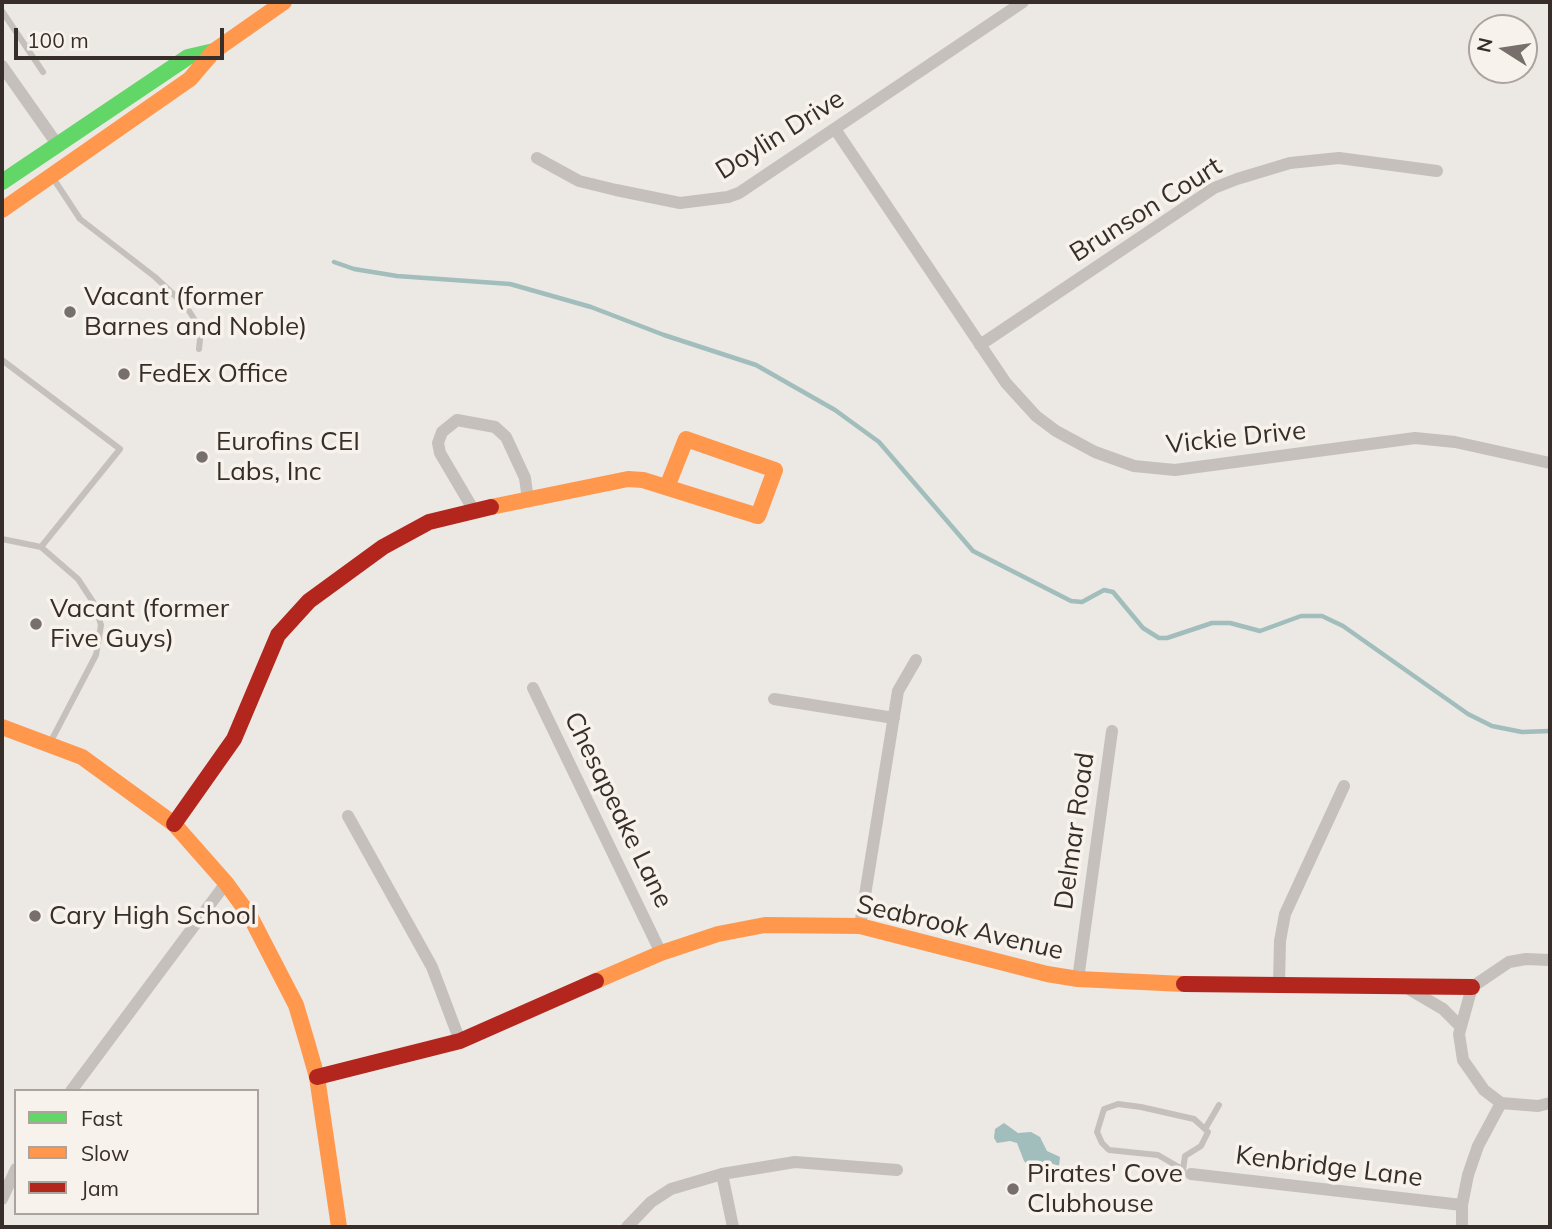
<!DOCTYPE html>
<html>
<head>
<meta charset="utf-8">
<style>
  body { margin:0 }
  #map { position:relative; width:1552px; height:1229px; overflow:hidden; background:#ece8e4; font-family:Mulish,sans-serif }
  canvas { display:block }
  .frame { position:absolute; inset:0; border:4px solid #372e2a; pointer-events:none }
  .legend { position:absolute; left:14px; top:1089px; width:245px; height:126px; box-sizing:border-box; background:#f8f2ec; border:2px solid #aba49e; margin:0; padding:9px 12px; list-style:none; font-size:21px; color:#372e2a }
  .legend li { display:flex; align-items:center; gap:14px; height:35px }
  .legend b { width:35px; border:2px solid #aba49e }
  .north { position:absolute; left:1468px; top:14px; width:70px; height:70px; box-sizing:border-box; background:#f8f2ec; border:2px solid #aba49e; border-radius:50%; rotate:282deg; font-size:19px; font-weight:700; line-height:28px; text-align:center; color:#372e2a }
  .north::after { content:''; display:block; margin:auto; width:24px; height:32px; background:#766f6b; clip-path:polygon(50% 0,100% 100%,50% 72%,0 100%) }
  .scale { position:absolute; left:14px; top:28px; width:210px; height:32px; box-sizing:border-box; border:4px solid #372e2a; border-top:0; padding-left:9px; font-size:21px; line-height:24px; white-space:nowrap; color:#372e2a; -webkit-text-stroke:5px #f8f2ec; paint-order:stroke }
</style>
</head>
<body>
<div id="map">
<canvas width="1552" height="1229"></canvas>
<div class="frame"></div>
<ul class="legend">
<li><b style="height:9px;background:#63d668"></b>Fast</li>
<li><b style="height:9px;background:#ff974d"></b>Slow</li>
<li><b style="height:9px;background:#b3261e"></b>Jam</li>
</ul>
<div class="north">N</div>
<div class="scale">100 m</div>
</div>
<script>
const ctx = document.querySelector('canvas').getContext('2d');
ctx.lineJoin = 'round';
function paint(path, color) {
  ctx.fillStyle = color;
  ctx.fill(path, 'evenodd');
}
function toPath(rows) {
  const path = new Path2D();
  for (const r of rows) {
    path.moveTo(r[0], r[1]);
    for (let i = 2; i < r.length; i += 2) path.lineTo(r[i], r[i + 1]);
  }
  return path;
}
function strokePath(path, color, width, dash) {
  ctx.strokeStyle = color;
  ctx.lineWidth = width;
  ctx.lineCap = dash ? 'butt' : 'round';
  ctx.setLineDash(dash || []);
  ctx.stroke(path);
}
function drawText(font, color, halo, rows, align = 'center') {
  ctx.font = font + ' Mulish,sans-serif';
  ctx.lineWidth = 7;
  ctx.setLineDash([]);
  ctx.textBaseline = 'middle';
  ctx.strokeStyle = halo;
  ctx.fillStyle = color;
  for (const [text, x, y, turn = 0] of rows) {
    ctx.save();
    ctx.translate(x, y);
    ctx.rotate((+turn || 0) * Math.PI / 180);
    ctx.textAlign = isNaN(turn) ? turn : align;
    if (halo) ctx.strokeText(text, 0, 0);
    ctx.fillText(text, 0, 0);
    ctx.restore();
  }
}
const water = toPath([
  [1004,1123,1018,1133,1031,1132,1040,1137,1047,1151,1060,1157,1059,1166,1048,1162,1033,1170,1024,1161,1017,1143,1010,1141,997,1143,994,1138,995,1129]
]);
const stream = toPath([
  [334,262,354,269,397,276,510,284,591,307,664,335,756,365,835,410,879,442,973,551,1071,601,1082,602,1104,590,1113,592,1143,628,1159,638,1167,638,1212,623,1230,623,1260,631,1301,616,1322,616,1343,626,1468,714,1492,726,1522,732,1550,731]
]);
const lane = toPath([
  [2,11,43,72],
  [53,178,80,219,155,277,186,306,201,330,199,349],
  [2,360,120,449,41,547],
  [2,539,41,547,78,579,95,605,101,625,96,655,50,743],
  [1182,1169,1158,1155,1109,1150,1102,1143,1097,1132,1104,1109,1118,1104,1141,1107,1194,1119,1205,1129],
  [1183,1170,1185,1156,1201,1146,1208,1132,1205,1129,1219,1105]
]);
const street = toPath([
  [2,66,57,144],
  [835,129,1006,383,1036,416,1056,431,1095,452,1134,466,1175,470,1415,438,1455,442,1550,463],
  [537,158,579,181,616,190,680,203,728,197,739,193,1023,2],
  [980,345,1214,188,1237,179,1290,163,1339,158,1437,171],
  [473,509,440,453,438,443,442,432,457,420,495,427,506,437,525,478,528,500],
  [533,688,661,953],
  [774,699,894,718],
  [348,816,432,967,460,1041],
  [860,926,898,691,916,660],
  [1550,960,1526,959,1509,962,1472,987,1459,1034,1463,1060,1484,1090,1501,1103,1538,1106,1550,1103],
  [1078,979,1112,731],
  [1279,985,1280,941,1285,914,1344,786],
  [1409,989,1443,1009,1459,1025],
  [71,1091,226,883],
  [722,1174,733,1227],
  [1191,1174,1462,1205],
  [2,1199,16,1169],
  [627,1227,651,1202,671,1189,722,1174,795,1162,897,1170],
  [1462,1227,1462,1205,1468,1175,1478,1146,1501,1103]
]);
const fast = toPath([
  [2,182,188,57,214,51]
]);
const slow = toPath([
  [2,210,190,79,214,51,284,2],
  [491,507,628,479,643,480,758,516,775,470,686,439,667,487],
  [2,727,82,757,174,824,226,883,250,916,296,1005,307,1042,317,1077,339,1227],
  [596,981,661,953,718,934,765,925,860,926,1047,974,1078,979,1184,984]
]);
const jam = toPath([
  [174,824,234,739,278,635,309,601,383,547,429,522,491,507],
  [1184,984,1472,987],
  [317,1077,460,1041,596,981]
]);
const markers = [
  [70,312,7,"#766f6b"],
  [124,374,7,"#766f6b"],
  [202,457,7,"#766f6b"],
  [36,624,7,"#766f6b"],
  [35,916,7,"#766f6b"],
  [1013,1189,7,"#766f6b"]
];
const streetNames = [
  ["Doylin Drive",780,135,-32],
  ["Brunson Court",1146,210,-32],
  ["Vickie Drive",1236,438,-6],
  ["Chesapeake Lane",618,810,64],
  ["Delmar Road",1075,831,-82],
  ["Seabrook Avenue",960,928,13],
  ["Kenbridge Lane",1329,1167,7]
];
const poiNames = [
  ["Vacant (former",84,297],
  ["Barnes and Noble)",84,327],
  ["FedEx Office",138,374],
  ["Eurofins CEI",216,442],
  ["Labs, Inc",216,472],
  ["Vacant (former",50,609],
  ["Five Guys)",50,639],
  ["Cary High School",49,916],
  ["Pirates' Cove",1027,1174],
  ["Clubhouse",1027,1204]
];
paint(water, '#a1bdbc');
strokePath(stream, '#a1bdbc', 4.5);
strokePath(lane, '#c6c0bc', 6);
strokePath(street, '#c6c0bc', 12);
strokePath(fast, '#63d668', 16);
strokePath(slow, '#ff974d', 16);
strokePath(jam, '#b3261e', 16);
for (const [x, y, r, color] of markers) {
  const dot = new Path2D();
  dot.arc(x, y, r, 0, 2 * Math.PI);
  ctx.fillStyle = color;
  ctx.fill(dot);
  strokePath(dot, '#f8f2ec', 2.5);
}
drawText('26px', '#372e2a', '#f8f2ec', streetNames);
drawText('26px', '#372e2a', '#f8f2ec', poiNames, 'left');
</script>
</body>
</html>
